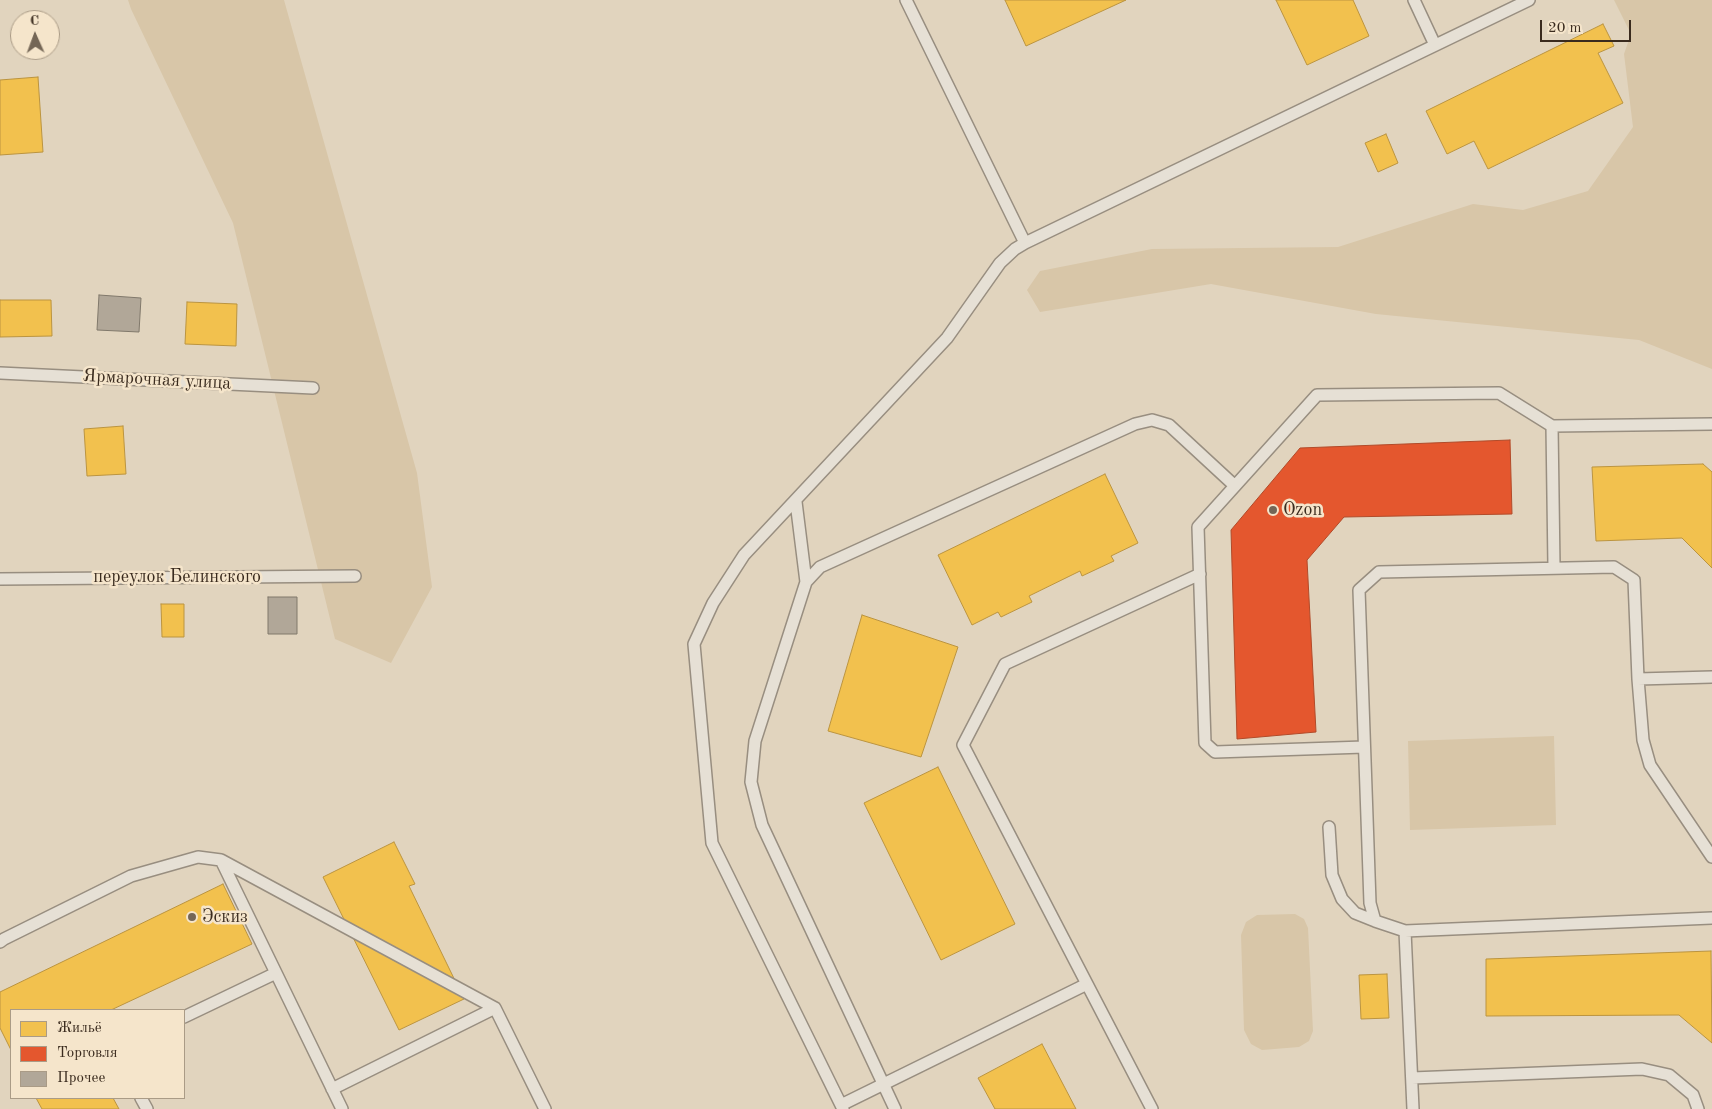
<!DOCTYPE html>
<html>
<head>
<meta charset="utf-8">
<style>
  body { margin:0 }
  #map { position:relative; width:1712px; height:1109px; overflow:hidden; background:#e1d4be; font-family:"Old Standard TT",serif }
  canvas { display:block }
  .legend { position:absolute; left:10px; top:1009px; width:175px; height:90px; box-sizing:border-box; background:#f5e5cb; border:1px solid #aa9b86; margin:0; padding:6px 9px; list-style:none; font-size:15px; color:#3a2b1e }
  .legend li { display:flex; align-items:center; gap:10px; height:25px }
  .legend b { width:25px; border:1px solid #aa9b86 }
  .north { position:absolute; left:10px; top:10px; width:50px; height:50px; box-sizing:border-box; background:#f5e5cb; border:1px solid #aa9b86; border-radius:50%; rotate:358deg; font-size:14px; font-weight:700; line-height:20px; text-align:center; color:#3a2b1e }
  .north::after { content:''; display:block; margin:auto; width:18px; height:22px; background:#746656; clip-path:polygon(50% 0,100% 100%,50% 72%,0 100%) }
  .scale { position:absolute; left:1540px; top:20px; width:91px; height:22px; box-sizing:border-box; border:2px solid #3a2b1e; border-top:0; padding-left:6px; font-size:15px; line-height:18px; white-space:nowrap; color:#3a2b1e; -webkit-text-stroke:4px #f5e5cb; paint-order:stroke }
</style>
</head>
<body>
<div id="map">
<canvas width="1712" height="1109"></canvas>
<ul class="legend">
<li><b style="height:14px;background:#f2c14e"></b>Жильё</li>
<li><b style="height:14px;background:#e4572e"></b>Торговля</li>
<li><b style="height:14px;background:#b1a798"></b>Прочее</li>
</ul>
<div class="north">С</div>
<div class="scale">20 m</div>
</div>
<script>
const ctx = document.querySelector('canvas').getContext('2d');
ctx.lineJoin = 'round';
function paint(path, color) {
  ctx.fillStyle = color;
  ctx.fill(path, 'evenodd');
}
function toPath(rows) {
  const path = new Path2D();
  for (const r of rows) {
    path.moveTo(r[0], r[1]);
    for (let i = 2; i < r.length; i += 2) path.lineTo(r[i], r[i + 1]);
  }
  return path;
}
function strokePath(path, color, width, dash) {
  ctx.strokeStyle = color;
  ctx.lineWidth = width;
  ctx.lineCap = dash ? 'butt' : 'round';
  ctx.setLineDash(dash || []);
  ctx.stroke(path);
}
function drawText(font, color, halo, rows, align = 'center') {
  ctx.font = font + ' "Old Standard TT",serif';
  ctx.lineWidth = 5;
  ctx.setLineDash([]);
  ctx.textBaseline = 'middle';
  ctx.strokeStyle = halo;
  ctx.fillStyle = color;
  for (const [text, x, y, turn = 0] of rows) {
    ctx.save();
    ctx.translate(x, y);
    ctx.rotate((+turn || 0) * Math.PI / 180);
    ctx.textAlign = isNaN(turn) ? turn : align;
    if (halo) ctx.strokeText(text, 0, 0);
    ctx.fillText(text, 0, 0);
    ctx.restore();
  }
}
const green = toPath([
  [128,0,284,0,417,473,432,587,391,663,335,639,233,223,131,9],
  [1614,0,1712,0,1712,369,1639,340,1376,314,1211,284,1040,312,1027,290,1040,271,1152,249,1338,247,1473,204,1523,210,1588,191,1633,127,1624,54,1631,34],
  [1554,736,1556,825,1410,830,1408,741],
  [1295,914,1304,919,1308,928,1313,1031,1309,1041,1299,1047,1262,1050,1251,1044,1244,1030,1241,935,1246,922,1257,915]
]);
const homes = toPath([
  [1005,0,1126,0,1026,46,1005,0],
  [1276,0,1353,0,1369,36,1307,65,1276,0],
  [1603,24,1614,46,1598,53,1623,103,1488,169,1474,141,1447,154,1426,111,1603,24],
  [38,77,43,152,0,155,0,80,38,77],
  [1386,134,1398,163,1378,172,1365,143,1386,134],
  [0,300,51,300,52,336,0,337,0,300],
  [187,302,237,304,236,346,185,344,187,302],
  [123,426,126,474,87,476,84,429,123,426],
  [1703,464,1712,472,1712,568,1682,538,1596,541,1592,467,1703,464],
  [1105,474,1138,543,1111,556,1114,561,1082,576,1080,571,1029,596,1032,602,1001,617,998,612,972,625,938,555,1105,474],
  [161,604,184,604,184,637,162,637,161,604],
  [862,615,958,647,921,757,828,731,862,615],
  [938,767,1015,924,941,960,864,803,938,767],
  [394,842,415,884,409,886,464,999,399,1030,323,877,394,842],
  [223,884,252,944,111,1010,11,1010,11,1050,0,1028,0,992,223,884],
  [1711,951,1712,1043,1679,1015,1486,1016,1486,959,1711,951],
  [1387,974,1389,1018,1361,1019,1359,975,1387,974],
  [1042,1044,1076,1109,995,1109,978,1078,1042,1044],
  [36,1098,113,1098,119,1109,42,1109,36,1098]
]);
const shops = toPath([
  [1510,440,1512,514,1344,517,1307,560,1316,732,1237,739,1231,530,1300,448,1510,440]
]);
const building = toPath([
  [99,295,141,298,139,332,97,330,99,295],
  [268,597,297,597,297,634,268,634,268,597]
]);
const service = toPath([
  [906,0,1025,243,1529,0],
  [1414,0,1435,45],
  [0,373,313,388],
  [796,502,806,582],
  [1554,567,1552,426,1712,424],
  [0,579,355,576],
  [1638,679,1712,677],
  [1364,747,1215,752,1205,743,1198,527,1317,395,1499,393,1552,426],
  [1329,827,1332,875,1342,899,1355,913,1375,921],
  [1712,857,1650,765,1643,740,1638,679,1634,580,1614,567,1379,572,1359,590,1370,903,1375,921,1405,931,1712,918],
  [221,860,495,1008,545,1109],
  [1405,931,1413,1109],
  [0,942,4,939,131,876,198,857,221,860,276,973,184,1017],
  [276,973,342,1109],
  [1087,984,963,745,1005,664,1200,574],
  [1412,1078,1642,1069,1669,1075,1693,1095,1698,1109],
  [332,1089,495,1008],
  [141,1098,147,1109],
  [841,1105,1087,984,1152,1109],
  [843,1109,712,843,694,644,713,603,744,555,947,338,1000,263,1015,249,1025,243],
  [895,1109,762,825,751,782,755,741,806,582,820,567,1135,424,1152,420,1169,425,1235,486]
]);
const markers = [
  [1273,510,5,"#746656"],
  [192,917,5,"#746656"]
];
const streetNames = [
  ["Ярмарочная улица",157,380,3],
  ["переулок Белинского",177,577]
];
const poiNames = [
  ["Ozon",1283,510],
  ["Эскиз",202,917]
];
paint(green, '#d8c6a8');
paint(homes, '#f2c14e');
strokePath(homes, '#bb9440', 1);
paint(shops, '#e4572e');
strokePath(shops, '#b14a29', 1);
paint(building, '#b1a798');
strokePath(building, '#80786b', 1);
strokePath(service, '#988e80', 14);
strokePath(service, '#e6e0d5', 11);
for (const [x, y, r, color] of markers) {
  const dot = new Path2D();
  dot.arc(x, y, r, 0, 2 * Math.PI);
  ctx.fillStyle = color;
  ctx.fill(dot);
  strokePath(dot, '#f5e5cb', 2);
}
drawText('18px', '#3a2b1e', '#f5e5cb', streetNames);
drawText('18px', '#3a2b1e', '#f5e5cb', poiNames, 'left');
</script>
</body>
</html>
